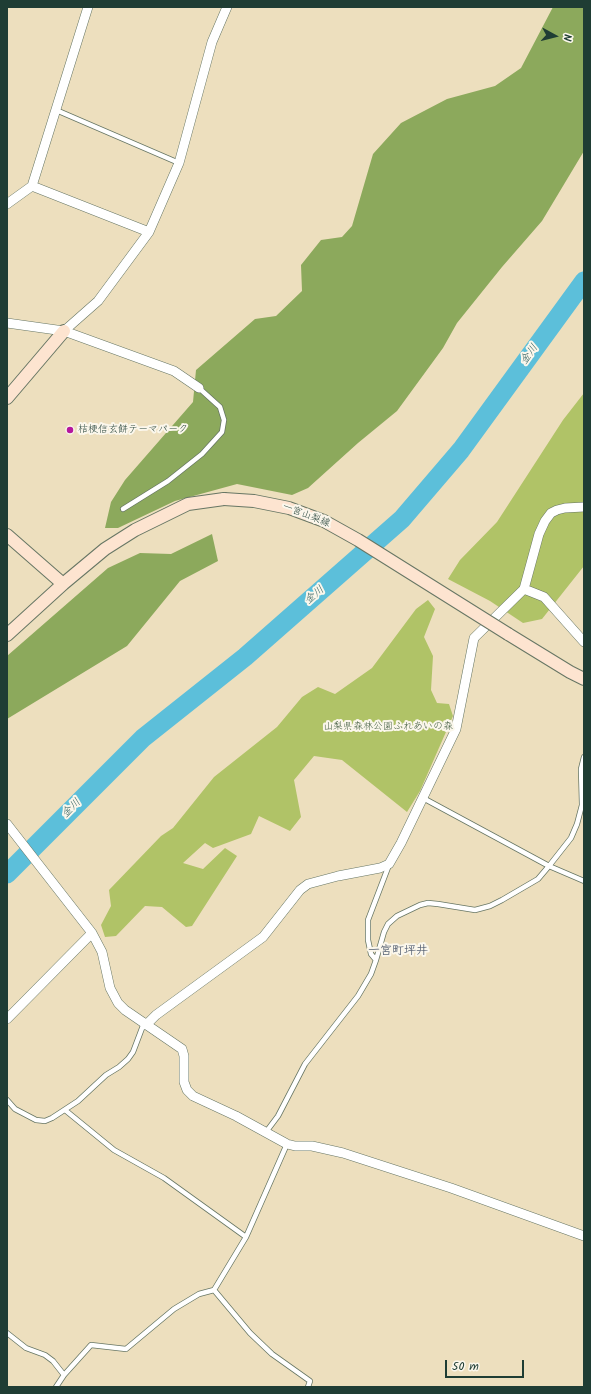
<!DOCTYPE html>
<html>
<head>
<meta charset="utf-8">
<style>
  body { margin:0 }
  #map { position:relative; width:591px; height:1394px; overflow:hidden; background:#eddfbe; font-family:Kalam,sans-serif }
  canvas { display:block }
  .frame { position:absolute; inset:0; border:8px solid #1f3d34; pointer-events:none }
  .north { position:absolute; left:535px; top:16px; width:40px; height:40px; -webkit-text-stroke:3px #fbf7ec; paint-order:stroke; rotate:97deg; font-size:11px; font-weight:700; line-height:16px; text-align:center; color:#1f3d34 }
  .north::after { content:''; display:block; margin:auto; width:14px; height:18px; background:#1f3d34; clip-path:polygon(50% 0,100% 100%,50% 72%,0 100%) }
  .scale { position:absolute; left:445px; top:1360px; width:79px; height:18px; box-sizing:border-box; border:2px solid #1f3d34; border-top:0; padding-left:5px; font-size:12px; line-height:14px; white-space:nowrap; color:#1f3d34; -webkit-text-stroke:3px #fbf7ec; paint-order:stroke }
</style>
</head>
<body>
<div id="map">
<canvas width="591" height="1394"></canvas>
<div class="frame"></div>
<div class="north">N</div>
<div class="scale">50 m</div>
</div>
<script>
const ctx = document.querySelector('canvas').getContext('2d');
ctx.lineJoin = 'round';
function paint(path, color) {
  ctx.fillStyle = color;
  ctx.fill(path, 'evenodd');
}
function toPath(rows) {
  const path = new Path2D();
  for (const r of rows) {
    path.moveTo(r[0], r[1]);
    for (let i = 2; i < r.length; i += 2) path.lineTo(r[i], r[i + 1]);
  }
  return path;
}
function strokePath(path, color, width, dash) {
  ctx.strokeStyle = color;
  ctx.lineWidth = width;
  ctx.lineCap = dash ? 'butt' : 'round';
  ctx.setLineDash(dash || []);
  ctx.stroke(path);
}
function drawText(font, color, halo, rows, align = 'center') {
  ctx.font = font + ' Kalam,"Klee One",sans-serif';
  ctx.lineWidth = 4;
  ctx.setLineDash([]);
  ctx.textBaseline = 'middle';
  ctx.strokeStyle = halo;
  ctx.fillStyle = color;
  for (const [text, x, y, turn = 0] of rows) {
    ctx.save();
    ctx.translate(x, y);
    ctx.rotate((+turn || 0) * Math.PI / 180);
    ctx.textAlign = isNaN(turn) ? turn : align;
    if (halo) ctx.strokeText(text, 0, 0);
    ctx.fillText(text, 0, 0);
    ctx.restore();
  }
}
const green = toPath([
  [584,393,584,566,542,619,523,623,490,601,448,579,460,560,497,522,563,420],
  [428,600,435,609,424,637,433,656,431,690,437,703,449,704,453,716,420,791,407,812,342,760,314,756,294,780,301,817,290,831,259,816,251,834,213,848,205,843,183,863,203,869,225,848,237,856,192,926,186,927,162,907,145,906,116,936,105,937,101,925,111,906,109,890,161,836,173,828,214,777,277,727,302,697,318,687,335,694,372,668,416,609]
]);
const forest = toPath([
  [553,7,584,7,584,151,542,221,502,267,457,323,443,348,397,411,358,443,308,488,292,495,237,484,175,501,118,528,105,528,111,502,125,480,193,402,196,370,255,319,276,316,302,291,301,265,321,240,342,237,352,226,373,154,401,123,447,99,495,86,521,68],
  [212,534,218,561,180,581,127,646,7,719,7,656,108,568,140,553,171,554]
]);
const river = toPath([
  [7,874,143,738,245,657,402,519,461,450,584,281]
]);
const lane = toPath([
  [56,110,179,163],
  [123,509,168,481,202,454,222,432,224,420,220,407,199,388],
  [423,798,549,866,584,881],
  [376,960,384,932,388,924,397,916,420,905,428,903,438,904,475,910,490,906,502,900,538,879,549,866,571,838,577,824,582,805,581,769,584,757],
  [7,1100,15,1109,36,1120,45,1121,52,1118,78,1101,106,1075,119,1067,128,1059,133,1052,144,1023],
  [65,1110,114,1150,164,1178,246,1237],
  [266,1132,278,1116,305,1064,358,996,371,974,376,960,371,954,368,940,368,920,389,865],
  [214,1290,250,1333,272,1354,310,1381,308,1387],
  [7,1333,26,1348,45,1355,53,1361,64,1375],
  [56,1387,64,1375,91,1345,126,1349,174,1309,199,1294,214,1290,246,1237,287,1144]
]);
const street = toPath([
  [32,186,149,232],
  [7,204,32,186,88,7],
  [7,323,64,331,174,371,199,388],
  [64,331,98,301,149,232,179,163,212,42,227,7],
  [524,589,544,597,584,642],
  [7,824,92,933,102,952,110,988,118,1003,125,1010,182,1049,184,1056,184,1082,187,1090,193,1096,236,1116,287,1144,295,1146,312,1146,343,1153,451,1188,584,1236],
  [7,1019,92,933],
  [146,1025,156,1015,263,937,300,890,308,884,338,876,380,868,389,864,401,843,456,729,474,638,524,589,539,534,545,521,551,513,557,510,565,508,584,507]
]);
const secondary = toPath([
  [7,398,64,331],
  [7,535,63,584],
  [508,634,570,672,584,679],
  [7,635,63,584,105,549,135,530,188,504,224,499]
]);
const secondaryBridge = toPath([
  [224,499,254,501,289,508,324,521,358,540,508,634]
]);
const markers = [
  [70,430,4,"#b5179e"]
];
const poiNames = [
  ["桔梗信玄餅テーマパーク",78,430]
];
const streetNames = [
  ["一宮山梨線",306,516,21]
];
const parkNames = [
  ["山梨県森林公園ふれあいの森",388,727]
];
const waterNames = [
  ["金川",530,355,-54],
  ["金川",315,596,-41],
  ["金川",72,809,-45]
];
const quarterNames = [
  ["一宮町坪井",398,952]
];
paint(green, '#b0c367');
paint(forest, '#8ca95c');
strokePath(river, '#5cbfda', 19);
strokePath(lane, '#677664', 6);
strokePath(street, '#677664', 10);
strokePath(secondary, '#677664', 14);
strokePath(lane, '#fff', 4.5);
strokePath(street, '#fff', 9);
strokePath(secondary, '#fde4d0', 12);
strokePath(secondaryBridge, '#677664', 14, []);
strokePath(secondaryBridge, '#fde4d0', 12);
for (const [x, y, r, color] of markers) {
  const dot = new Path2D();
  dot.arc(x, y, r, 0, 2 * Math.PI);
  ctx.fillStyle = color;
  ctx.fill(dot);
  strokePath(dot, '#fbf7ec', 1.5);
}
drawText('10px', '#1f3d34', '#fbf7ec', poiNames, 'left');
drawText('10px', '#1f3d34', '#fbf7ec', streetNames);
drawText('10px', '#435e41', '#fbf7ec', parkNames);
drawText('italic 11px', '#2e5e5e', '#fbf7ec', waterNames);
drawText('bold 12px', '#5d6778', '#fbf7ec', quarterNames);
</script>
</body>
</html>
